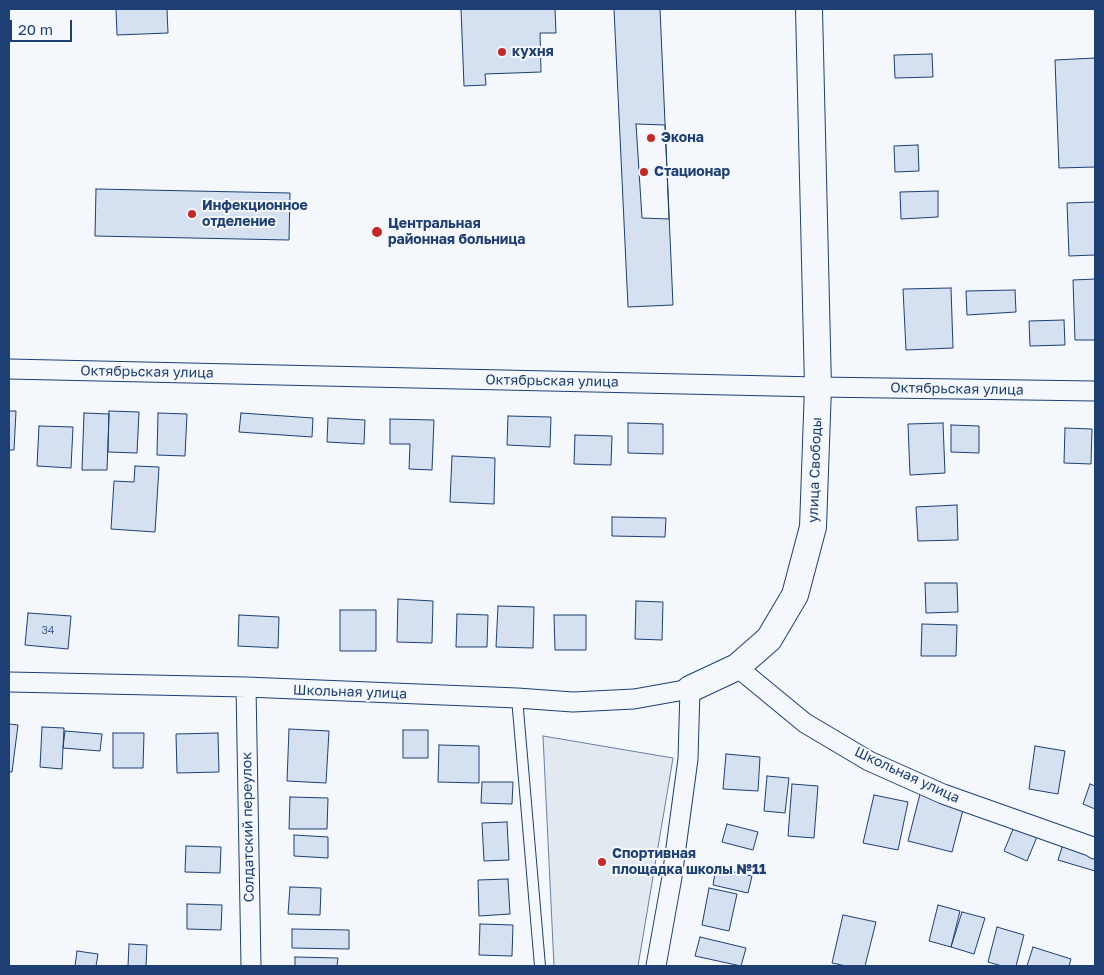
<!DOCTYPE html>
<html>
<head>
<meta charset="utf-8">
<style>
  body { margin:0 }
  #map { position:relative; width:1104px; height:975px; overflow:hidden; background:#f4f7fb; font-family:"Golos Text",sans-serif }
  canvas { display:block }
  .frame { position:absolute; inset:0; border:10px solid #1d3f73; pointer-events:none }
  .scale { position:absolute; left:10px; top:20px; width:62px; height:22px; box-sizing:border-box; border:2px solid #1d3f73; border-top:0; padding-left:6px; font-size:15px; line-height:18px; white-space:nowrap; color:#1d3f73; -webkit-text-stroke:4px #f4f7fb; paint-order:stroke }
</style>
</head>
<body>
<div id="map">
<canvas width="1104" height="975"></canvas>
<div class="frame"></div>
<div class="scale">20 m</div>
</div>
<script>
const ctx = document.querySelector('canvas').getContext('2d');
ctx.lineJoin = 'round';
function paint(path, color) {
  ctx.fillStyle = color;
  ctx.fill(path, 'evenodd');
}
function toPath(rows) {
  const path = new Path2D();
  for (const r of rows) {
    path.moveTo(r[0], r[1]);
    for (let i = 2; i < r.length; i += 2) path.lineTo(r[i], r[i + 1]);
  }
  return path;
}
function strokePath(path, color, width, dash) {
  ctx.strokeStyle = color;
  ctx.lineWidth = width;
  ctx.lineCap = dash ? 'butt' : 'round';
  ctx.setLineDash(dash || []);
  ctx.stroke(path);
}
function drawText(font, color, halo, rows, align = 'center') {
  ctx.font = font + ' "Golos Text",sans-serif';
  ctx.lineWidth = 4;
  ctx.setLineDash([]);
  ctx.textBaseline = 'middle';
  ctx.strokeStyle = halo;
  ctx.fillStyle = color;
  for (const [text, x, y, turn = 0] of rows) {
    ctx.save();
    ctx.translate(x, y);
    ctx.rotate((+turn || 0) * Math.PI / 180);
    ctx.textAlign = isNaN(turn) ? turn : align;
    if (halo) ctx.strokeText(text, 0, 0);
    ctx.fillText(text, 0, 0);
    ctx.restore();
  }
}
const green = toPath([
  [543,736,673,758,638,966,554,966,543,736]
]);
const building = toPath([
  [116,9,167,9,168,33,117,35,116,9],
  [461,9,555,9,556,33,540,33,541,72,485,74,486,85,464,86,461,9],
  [614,9,660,9,673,305,628,307,614,9],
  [932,54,933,77,895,78,894,55,932,54],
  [1095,58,1095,167,1059,168,1055,60,1095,58],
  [636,124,665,125,669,219,642,218,636,124],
  [918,145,919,171,895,172,894,146,918,145],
  [96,189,290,193,289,240,95,236,96,189],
  [938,191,938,217,901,219,900,192,938,191],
  [1095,202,1095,255,1069,256,1067,203,1095,202],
  [1095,279,1095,340,1075,340,1073,280,1095,279],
  [951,288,953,348,906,350,903,289,951,288],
  [1015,290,1016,312,967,315,966,291,1015,290],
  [1064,320,1065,345,1030,346,1029,321,1064,320],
  [9,411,16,411,14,450,9,450,9,411],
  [109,411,139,412,137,453,108,452,109,411],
  [84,413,109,414,107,470,82,470,84,413],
  [158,413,187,414,185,456,157,455,158,413],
  [241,413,313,418,312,437,239,432,241,413],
  [508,416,551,417,550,447,507,445,508,416],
  [328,418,365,420,364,444,327,442,328,418],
  [390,419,434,420,432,470,409,469,410,444,390,444,390,419],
  [628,423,663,424,663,454,628,453,628,423],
  [943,423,945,473,910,475,908,424,943,423],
  [951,425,979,426,979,453,951,452,951,425],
  [39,426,73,427,71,468,37,466,39,426],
  [1065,428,1092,429,1091,464,1064,463,1065,428],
  [575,435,612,436,611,465,574,464,575,435],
  [452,456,495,458,494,504,450,502,452,456],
  [135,466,159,467,155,532,111,529,114,481,134,482,135,466],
  [957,505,958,540,918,541,916,507,957,505],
  [612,517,666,518,665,537,612,536,612,517],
  [925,583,957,583,958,612,926,613,925,583],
  [398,599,433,601,432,643,397,642,398,599],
  [636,601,663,602,662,640,635,639,636,601],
  [498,606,534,607,533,648,496,647,498,606],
  [340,610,376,610,376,651,340,651,340,610],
  [28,613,71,616,68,649,25,645,28,613],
  [457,614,488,615,487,647,456,647,457,614],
  [239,615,279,617,278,648,238,646,239,615],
  [554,615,586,615,586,650,555,650,554,615],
  [922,624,957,625,956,656,921,656,922,624],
  [9,724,18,725,12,772,9,772,9,724],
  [42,727,64,728,62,769,40,767,42,727],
  [289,729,329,731,326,783,287,781,289,729],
  [403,730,428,730,428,758,403,758,403,730],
  [65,731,102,734,100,751,63,748,65,731],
  [113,733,144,733,143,768,113,768,113,733],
  [218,733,219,772,177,773,176,734,218,733],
  [439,745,479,746,479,783,438,782,439,745],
  [1035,746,1065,751,1058,794,1029,789,1035,746],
  [726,754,760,757,758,791,723,789,726,754],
  [767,776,789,778,785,813,764,811,767,776],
  [482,782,513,782,512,804,481,803,482,782],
  [792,784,818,786,814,838,788,836,792,784],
  [1090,784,1095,786,1095,809,1083,804,1090,784],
  [920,794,964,806,952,852,908,841,920,794],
  [874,795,908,802,898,850,863,843,874,795],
  [290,797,328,798,327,829,289,829,290,797],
  [507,822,509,860,484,861,482,823,507,822],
  [1016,822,1039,832,1027,861,1004,851,1016,822],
  [727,824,758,832,753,850,722,842,727,824],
  [294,835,328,837,328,858,294,856,294,835],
  [1065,838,1095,847,1095,871,1058,860,1065,838],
  [186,846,221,847,220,873,185,872,186,846],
  [716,868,752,876,748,893,713,885,716,868],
  [508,879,510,914,479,916,478,880,508,879],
  [290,887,321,888,320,915,288,914,290,887],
  [709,888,737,894,729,931,702,925,709,888],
  [187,904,222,905,221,930,187,929,187,904],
  [938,905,960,911,951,947,929,941,938,905],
  [962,912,985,918,974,954,951,947,962,912],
  [843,915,876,922,865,966,846,966,832,963,843,915],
  [480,924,513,925,512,956,479,955,480,924],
  [997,927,1024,935,1016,966,1002,966,988,962,997,927],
  [292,929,349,930,349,949,292,948,292,929],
  [700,937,746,948,741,966,695,956,700,937],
  [129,944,147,945,146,966,128,966,129,944],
  [1033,947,1071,959,1069,966,1027,966,1033,947],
  [77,951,98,954,96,966,75,966,77,951],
  [295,957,338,958,337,966,295,966,295,957]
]);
const lane = toPath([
  [517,698,540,966]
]);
const street = toPath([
  [9,369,818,387,1095,391],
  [737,667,805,723,869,761,943,794,1090,846,1095,849],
  [9,682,246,687,517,698,573,702,634,699,690,689,688,759,672,877,656,966],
  [246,687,251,966]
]);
const secondary = toPath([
  [690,689,737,667,769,639,795,595,813,527,818,387,809,9]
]);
const markers = [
  [502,52,5,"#c62828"],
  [651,138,5,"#c62828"],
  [644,172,5,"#c62828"],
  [192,214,5,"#c62828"],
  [377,232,6,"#c62828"],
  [602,862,5,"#c62828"]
];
const numberNames = [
  ["34",48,631]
];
const poiNames = [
  ["кухня",512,52],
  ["Экона",661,138],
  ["Стационар",654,172],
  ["Инфекционное",202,206],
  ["отделение",202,222],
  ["Центральная",388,224],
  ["районная больница",388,240],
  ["Спортивная",612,854],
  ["площадка школы №11",612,870]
];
const streetNames = [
  ["Октябрьская улица",147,372,1],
  ["Октябрьская улица",552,381,1],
  ["Октябрьская улица",957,389,1],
  ["улица Свободы",815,470,-88],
  ["Школьная улица",350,692,2],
  ["Школьная улица",907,775,25],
  ["Солдатский переулок",248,827,-91]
];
paint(green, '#e3e9f0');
strokePath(green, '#687fa3', 1);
paint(building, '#d5e0f0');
strokePath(building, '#1d3f73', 1);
strokePath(lane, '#1d3f73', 12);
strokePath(street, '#1d3f73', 21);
strokePath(secondary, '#1d3f73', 28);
strokePath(lane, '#f4f7fb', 10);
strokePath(street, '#f4f7fb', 19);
strokePath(secondary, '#f4f7fb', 26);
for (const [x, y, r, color] of markers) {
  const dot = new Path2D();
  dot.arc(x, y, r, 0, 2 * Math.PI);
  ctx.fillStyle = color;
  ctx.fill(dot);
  strokePath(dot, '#f4f7fb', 2);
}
drawText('11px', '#4b6792', null, numberNames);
drawText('bold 14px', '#1d3f73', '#f4f7fb', poiNames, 'left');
drawText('14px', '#1d3f73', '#f4f7fb', streetNames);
</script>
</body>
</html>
